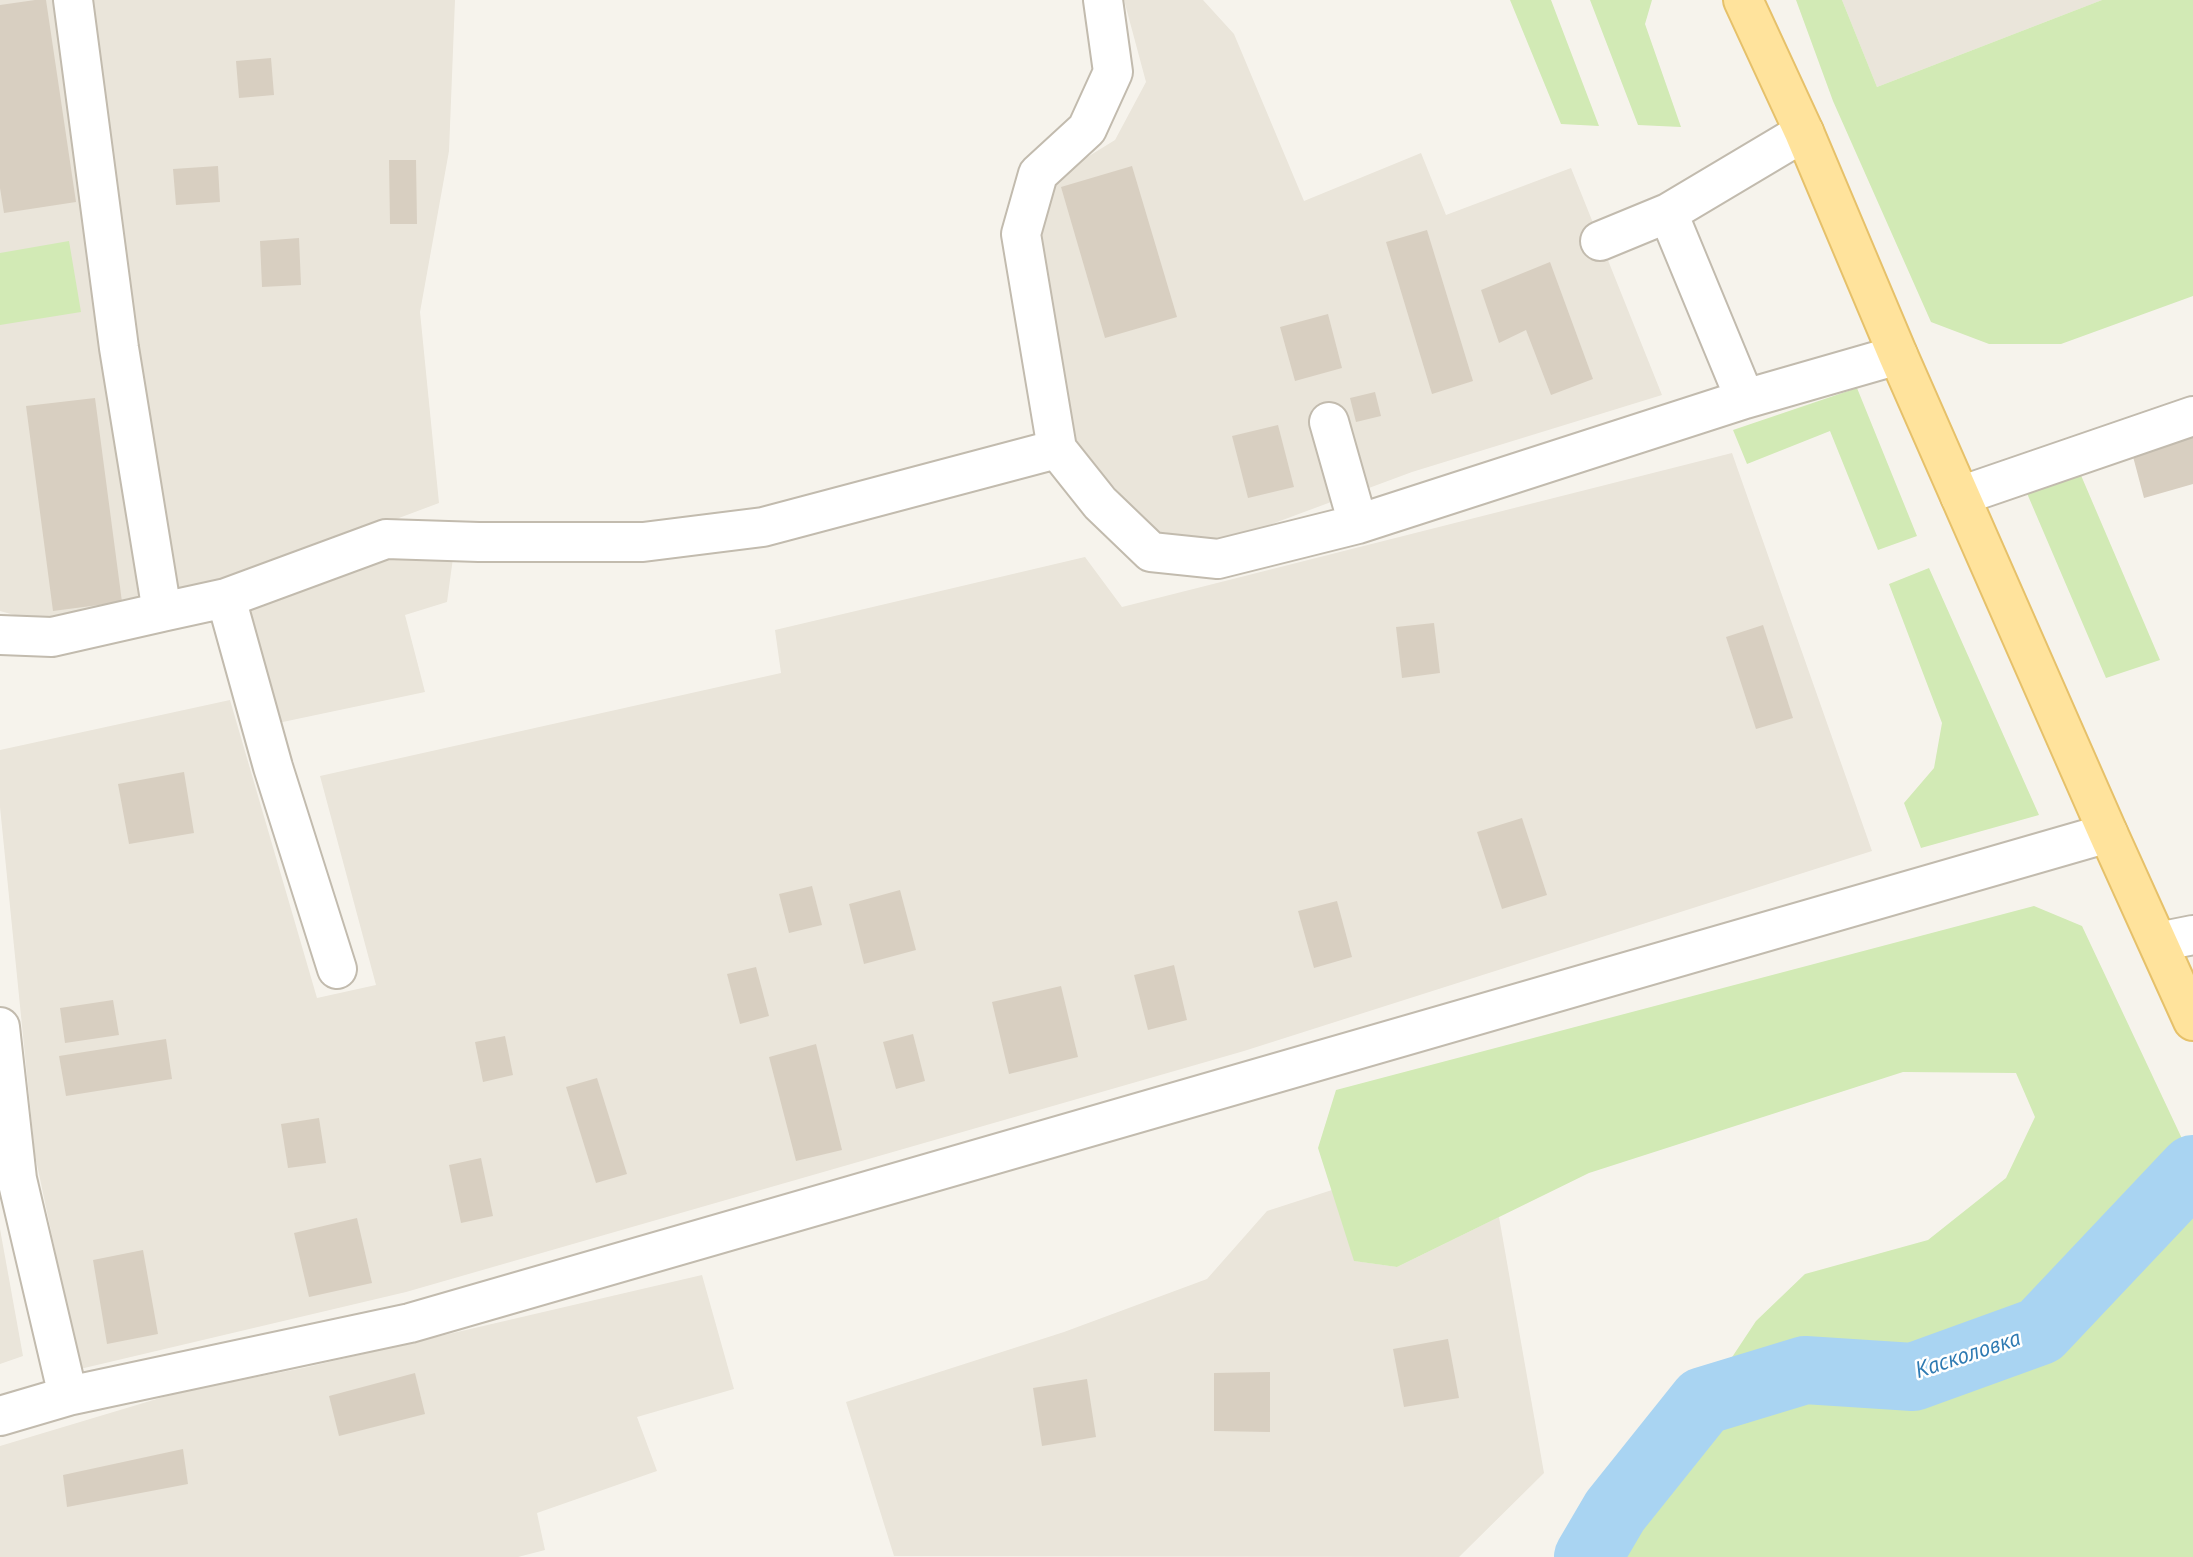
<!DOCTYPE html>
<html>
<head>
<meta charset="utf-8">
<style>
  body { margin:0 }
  canvas { display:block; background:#f6f3ec }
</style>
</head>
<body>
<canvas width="2193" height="1557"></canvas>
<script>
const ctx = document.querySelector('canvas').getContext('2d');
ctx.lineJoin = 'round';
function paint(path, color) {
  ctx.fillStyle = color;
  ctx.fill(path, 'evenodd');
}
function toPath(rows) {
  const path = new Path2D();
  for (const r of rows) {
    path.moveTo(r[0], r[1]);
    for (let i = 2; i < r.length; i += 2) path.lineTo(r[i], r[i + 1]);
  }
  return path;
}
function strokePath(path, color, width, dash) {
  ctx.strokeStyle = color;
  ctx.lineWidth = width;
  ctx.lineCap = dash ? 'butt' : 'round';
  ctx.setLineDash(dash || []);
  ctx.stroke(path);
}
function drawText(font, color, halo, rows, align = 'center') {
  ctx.font = font + ' "PT Sans",sans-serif';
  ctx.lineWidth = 5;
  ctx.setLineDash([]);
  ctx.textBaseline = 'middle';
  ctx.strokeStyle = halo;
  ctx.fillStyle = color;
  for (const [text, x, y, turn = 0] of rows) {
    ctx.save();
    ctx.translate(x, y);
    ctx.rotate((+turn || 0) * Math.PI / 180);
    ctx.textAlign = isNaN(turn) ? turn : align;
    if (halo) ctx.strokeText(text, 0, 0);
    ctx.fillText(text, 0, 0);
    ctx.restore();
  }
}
const residential = toPath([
  [0,0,455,0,449,151,420,312,439,503,220,585,51,625,0,611],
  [1124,0,1203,0,1234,34,1304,201,1421,153,1446,215,1571,168,1662,395,1412,472,1226,541,1154,531,1075,444,1038,233,1055,177,1115,140,1146,82],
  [1842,0,2102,0,1877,87],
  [1732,453,1872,851,1244,1051,406,1292,80,1369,35,1155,0,807,0,750,230,700,317,998,376,985,320,776,781,673,775,630,1085,557,1122,607],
  [381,557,453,558,447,602,405,615,425,692,278,723,244,609],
  [1332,1190,1355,1261,1397,1267,1499,1217,1544,1473,1459,1557,894,1556,846,1402,1064,1332,1207,1279,1267,1211],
  [0,1229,23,1356,0,1364],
  [702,1275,734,1389,637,1417,657,1471,537,1513,545,1550,518,1557,0,1557,0,1446,180,1392,303,1368]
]);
const green = toPath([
  [1510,0,1551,0,1599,126,1561,124],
  [1590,0,1652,0,1645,24,1681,127,1638,125],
  [1796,0,1842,0,1877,87,2102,0,2193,0,2193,296,2061,344,1989,344,1931,322,1833,101],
  [69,241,81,312,0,325,0,253],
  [1857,388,1917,536,1878,550,1830,431,1747,464,1733,430],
  [2080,473,2160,660,2106,678,2026,491],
  [1929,568,2039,815,1921,848,1904,803,1934,768,1942,723,1889,584],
  [2034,906,2082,926,2193,1162,2193,1557,1588,1557,1615,1511,1703,1401,1756,1321,1805,1274,1928,1240,2006,1178,2035,1117,2016,1073,1903,1072,1589,1173,1397,1267,1354,1261,1318,1148,1336,1090]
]);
const river = toPath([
  [1588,1557,1615,1511,1703,1401,1805,1370,1913,1377,2040,1331,2193,1169]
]);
const building = toPath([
  [35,0,46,0,76,202,4,213,0,188,0,5],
  [271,58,274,95,239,98,236,61],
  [389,160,416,160,417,224,390,224],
  [218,166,220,202,176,205,173,169],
  [1132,166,1177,317,1105,338,1061,187],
  [1427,230,1473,381,1432,394,1386,242],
  [299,238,301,285,262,287,260,241],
  [1550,262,1593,379,1551,395,1526,330,1499,343,1481,290],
  [1328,314,1342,368,1295,381,1280,327],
  [1375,392,1381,416,1356,422,1350,398],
  [95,398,122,602,53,611,26,406],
  [1278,425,1294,487,1248,498,1232,436],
  [2193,431,2193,484,2144,498,2131,449],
  [1434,623,1440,673,1402,678,1396,627],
  [1763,625,1793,718,1756,729,1726,637],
  [184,772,194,833,129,844,118,784],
  [1522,818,1547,895,1502,909,1477,832],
  [812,886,822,925,789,933,779,894],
  [900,890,916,950,864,964,849,904],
  [1337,901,1352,957,1314,968,1298,911],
  [1174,965,1187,1020,1148,1030,1134,975],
  [756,967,769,1016,740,1024,727,974],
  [1061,986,1078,1057,1009,1074,992,1002],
  [113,1000,119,1035,65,1043,60,1008],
  [913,1034,925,1081,896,1089,883,1042],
  [505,1036,513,1075,483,1082,475,1042],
  [166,1039,172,1079,66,1096,59,1056],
  [816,1044,842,1150,796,1161,769,1057],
  [597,1078,627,1174,596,1183,566,1087],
  [319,1118,326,1163,288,1168,281,1124],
  [481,1158,493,1216,461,1223,449,1165],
  [357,1218,372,1283,309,1297,294,1233],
  [143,1250,158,1334,107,1344,93,1260],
  [1448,1339,1459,1398,1404,1407,1393,1349],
  [1270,1372,1270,1432,1214,1431,1214,1373],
  [415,1373,425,1414,339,1436,329,1396],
  [1087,1379,1096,1437,1042,1446,1033,1388],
  [183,1449,188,1484,67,1507,63,1475]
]);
const minor = toPath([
  [1103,0,1113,72,1087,129,1038,174,1021,234,1057,449,1100,503,1151,552,1218,559,1358,524,1745,399],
  [1668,213,1745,399,1898,355],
  [1600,241,1668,213,1804,132],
  [1329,422,1358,524],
  [1960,496,2193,416],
  [226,598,386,539,479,542,643,542,763,527,1057,449],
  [162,612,226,598,273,767,337,969],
  [0,635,52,637,162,612,119,348,73,0],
  [2158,942,2193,935],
  [0,1027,17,1179,68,1396],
  [0,1416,68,1396,410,1323,2108,833]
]);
const major = toPath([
  [1743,0,1804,132,1898,355,2108,833,2193,1021]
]);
const waterNames = [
  ["Касколовка",1968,1355,-18]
];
paint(residential, '#eae5da');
paint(green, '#d2eab5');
strokePath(river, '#a9d4f2', 68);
paint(building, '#d8cfc1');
strokePath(minor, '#c2bbae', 42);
strokePath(major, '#e6c16a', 42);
strokePath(minor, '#fff', 38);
strokePath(major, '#ffe39c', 38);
drawText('italic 23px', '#2e7ab2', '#fff', waterNames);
</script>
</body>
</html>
